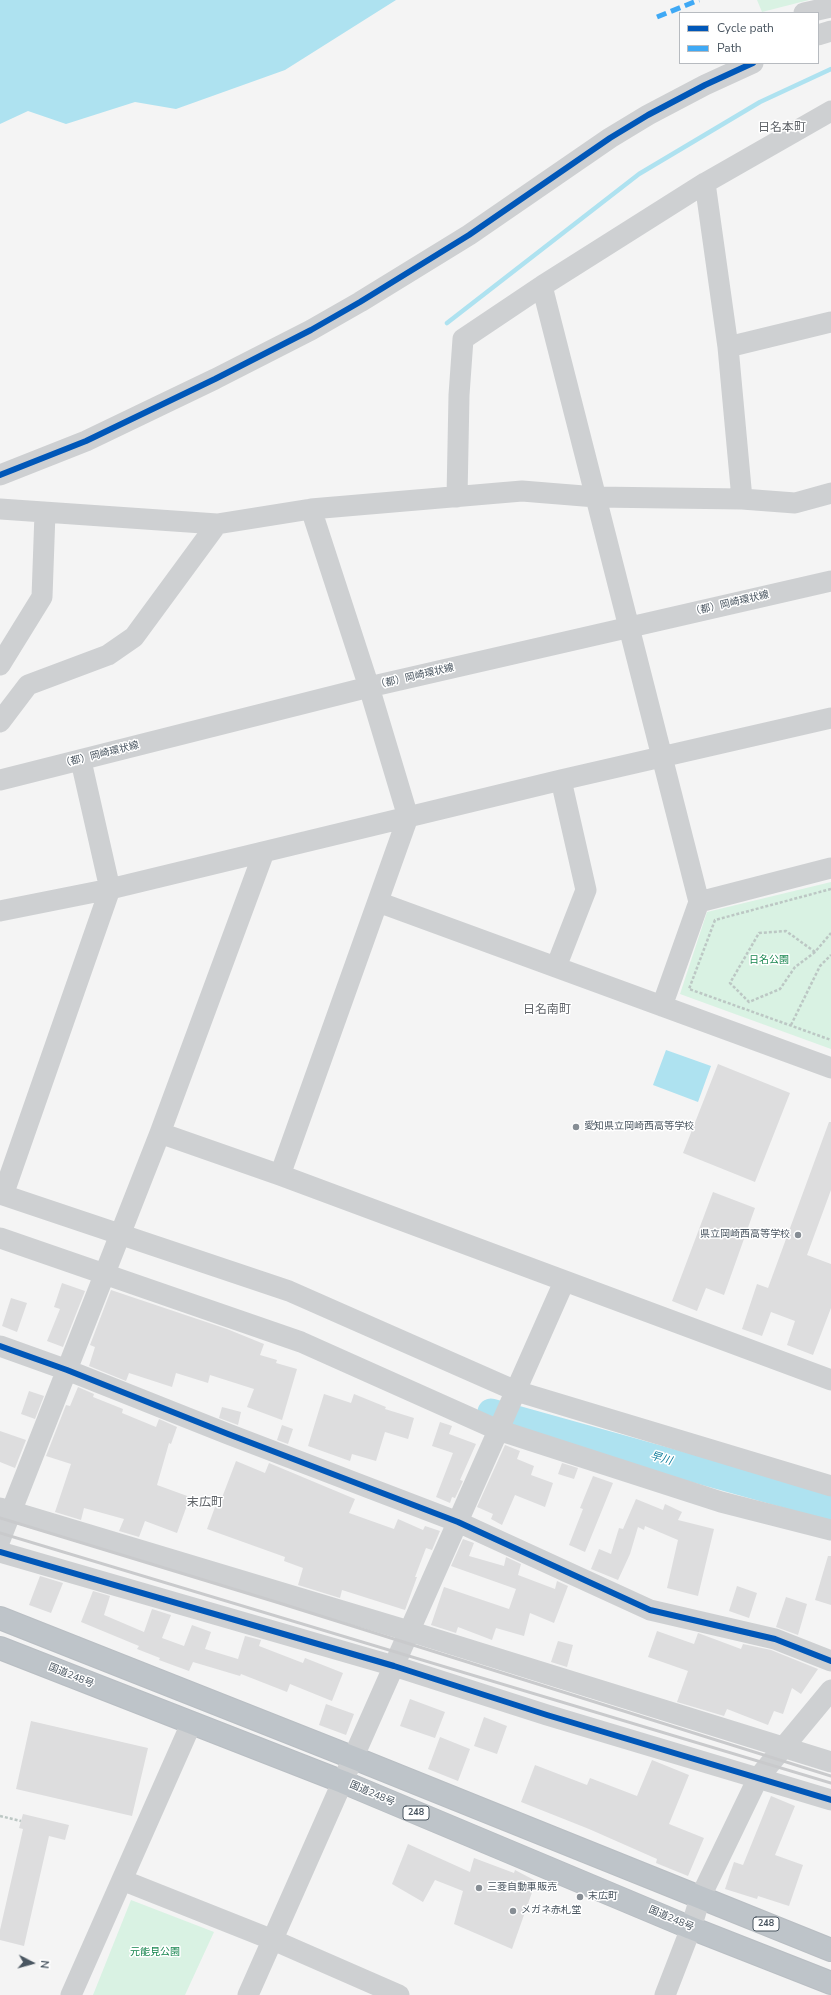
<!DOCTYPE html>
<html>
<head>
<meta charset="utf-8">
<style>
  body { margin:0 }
  #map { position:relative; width:831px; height:1995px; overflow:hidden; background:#f4f4f4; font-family:"Nunito Sans",sans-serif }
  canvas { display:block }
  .legend { position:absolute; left:679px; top:12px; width:140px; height:52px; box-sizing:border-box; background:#fff; border:1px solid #b7bbc0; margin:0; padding:5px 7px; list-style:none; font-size:12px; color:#4a5661 }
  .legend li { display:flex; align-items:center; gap:8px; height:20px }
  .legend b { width:20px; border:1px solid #b7bbc0 }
  .north { position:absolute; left:12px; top:1943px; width:40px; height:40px; -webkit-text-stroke:3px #fff; paint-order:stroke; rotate:96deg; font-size:11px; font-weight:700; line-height:16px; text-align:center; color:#4a5661 }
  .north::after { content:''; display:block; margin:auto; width:14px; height:18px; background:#4a5661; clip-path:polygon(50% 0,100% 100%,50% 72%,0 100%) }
</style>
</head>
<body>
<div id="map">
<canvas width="831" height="1995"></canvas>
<ul class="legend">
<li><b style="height:5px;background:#0057b8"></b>Cycle path</li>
<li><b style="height:5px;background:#3fa9f5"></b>Path</li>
</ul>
<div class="north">N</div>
</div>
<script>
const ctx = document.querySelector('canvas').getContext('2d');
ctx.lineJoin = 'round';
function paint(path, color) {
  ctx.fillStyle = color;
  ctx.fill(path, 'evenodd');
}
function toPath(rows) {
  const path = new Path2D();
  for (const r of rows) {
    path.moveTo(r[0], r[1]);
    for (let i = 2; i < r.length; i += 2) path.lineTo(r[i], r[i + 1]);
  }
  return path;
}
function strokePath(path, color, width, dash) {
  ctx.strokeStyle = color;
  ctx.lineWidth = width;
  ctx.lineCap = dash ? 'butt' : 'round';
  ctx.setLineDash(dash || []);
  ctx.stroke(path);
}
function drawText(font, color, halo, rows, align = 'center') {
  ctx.font = font + ' "Nunito Sans","Noto Sans JP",sans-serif';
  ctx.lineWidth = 3;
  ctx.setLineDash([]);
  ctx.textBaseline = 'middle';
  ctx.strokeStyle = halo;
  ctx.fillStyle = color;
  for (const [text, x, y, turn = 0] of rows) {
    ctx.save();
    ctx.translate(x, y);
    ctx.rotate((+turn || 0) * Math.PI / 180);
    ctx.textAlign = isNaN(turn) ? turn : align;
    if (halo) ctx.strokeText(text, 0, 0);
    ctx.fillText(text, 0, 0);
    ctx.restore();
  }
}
const green = toPath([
  [757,0,809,0,762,12],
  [831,882,831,1049,680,994,707,912],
  [131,1900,214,1932,185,1995,93,1995]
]);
const water = toPath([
  [0,0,396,0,285,70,176,109,135,102,66,124,28,111,0,124],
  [666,1050,711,1066,698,1102,653,1085]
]);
const stream = toPath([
  [447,323,639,174,760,102,831,69]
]);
const river = toPath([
  [491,1412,831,1507]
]);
const building = toPath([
  [718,1064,790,1093,755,1182,683,1153],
  [829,1122,831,1122,831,1190,807,1255,831,1264,831,1308,813,1355,787,1345,795,1321,771,1312,762,1336,742,1329,757,1284,768,1288],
  [713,1192,755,1208,724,1295,706,1288,697,1311,672,1301],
  [62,1283,85,1291,63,1347,47,1341,60,1309,54,1307],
  [111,1290,227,1329,264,1344,260,1355,277,1360,276,1363,297,1369,282,1420,247,1407,254,1389,210,1375,208,1383,176,1373,172,1387,129,1373,126,1381,89,1366,95,1347,90,1345],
  [11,1298,27,1303,17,1332,2,1326],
  [78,1387,94,1394,93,1397,123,1409,122,1413,156,1427,159,1419,177,1427,171,1444,169,1443,157,1485,190,1497,177,1533,145,1521,139,1537,119,1531,124,1519,84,1508,81,1520,55,1512,71,1464,46,1456,66,1405,70,1406],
  [29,1391,44,1396,35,1419,21,1414],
  [324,1394,351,1403,354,1394,386,1407,385,1409,414,1418,408,1439,385,1432,376,1461,352,1454,350,1461,308,1446],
  [222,1407,241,1412,238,1425,219,1418],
  [440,1422,452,1426,449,1434,476,1444,460,1480,463,1481,455,1498,452,1497,450,1503,436,1497,453,1453,432,1446],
  [282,1425,293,1429,288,1444,277,1440],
  [0,1431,26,1440,15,1468,0,1462],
  [505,1445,520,1451,517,1459,534,1466,531,1475,553,1483,545,1507,515,1495,502,1525,491,1519,493,1514,477,1507],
  [236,1461,265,1473,269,1463,355,1499,349,1513,394,1529,398,1519,423,1530,425,1526,440,1531,432,1550,426,1548,415,1577,417,1577,405,1610,342,1590,340,1598,298,1585,303,1568,284,1561,285,1557,207,1529,215,1507,218,1508],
  [562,1463,578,1468,574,1479,558,1474],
  [593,1476,613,1483,585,1552,569,1545,583,1509,580,1508],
  [636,1499,663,1510,665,1504,682,1512,678,1520,714,1529,698,1596,667,1588,678,1540,645,1526,644,1530,638,1527,630,1554,618,1580,591,1569,599,1549,611,1554,619,1528,623,1529],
  [463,1539,474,1543,469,1556,504,1566,506,1557,521,1564,518,1575,555,1589,557,1581,568,1586,554,1623,530,1613,524,1636,496,1628,492,1640,458,1627,456,1633,431,1625,444,1587,509,1609,516,1589,451,1566],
  [828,1556,831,1556,831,1605,815,1600],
  [40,1576,63,1583,51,1613,29,1605],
  [737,1586,757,1593,749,1618,729,1611],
  [93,1591,110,1596,104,1615,144,1632,152,1609,171,1615,162,1638,184,1646,192,1625,211,1632,205,1649,238,1659,245,1636,261,1640,259,1646,303,1663,305,1658,343,1673,332,1701,290,1684,287,1692,241,1674,240,1676,193,1662,189,1671,159,1660,160,1658,137,1649,139,1646,81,1622],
  [786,1597,807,1604,798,1635,776,1627],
  [657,1631,694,1644,698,1633,741,1649,743,1644,771,1650,818,1669,801,1694,792,1688,783,1714,774,1711,768,1725,727,1709,724,1716,677,1702,688,1671,648,1657],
  [558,1641,573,1645,567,1667,551,1662],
  [410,1699,445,1712,435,1738,400,1726],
  [326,1704,354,1714,346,1735,319,1725],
  [484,1717,507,1726,497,1754,474,1746],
  [31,1721,148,1748,132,1816,16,1789],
  [440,1737,470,1749,458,1781,428,1769],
  [652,1760,689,1775,669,1824,704,1838,688,1876,656,1863,657,1859,589,1829,521,1802,535,1765,587,1785,590,1778,637,1796],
  [771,1796,795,1806,775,1855,803,1865,789,1906,758,1896,757,1899,725,1889,734,1862,743,1865],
  [23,1814,69,1825,65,1840,49,1836,24,1946,0,1940,0,1930,23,1829,19,1828],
  [408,1844,470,1872,474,1858,514,1873,515,1870,536,1881,512,1949,454,1924,463,1891,435,1880,423,1902,392,1884]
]);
const path = toPath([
  [831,889,715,920,689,989,831,1040],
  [815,952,786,931,759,933,730,983,749,1002,780,989,795,967,815,952,831,933],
  [791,1025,820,966,831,955],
  [0,1816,21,1821]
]);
const minor = toPath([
  [804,13,831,7],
  [818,35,831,31],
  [705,183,728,347,742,499],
  [542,286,699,902,662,1006],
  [728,347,831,322],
  [0,475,86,441,215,379,311,330,360,302,469,235,610,138,648,115,705,85,753,63],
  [457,497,459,395,463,339,542,286,705,183,831,111],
  [0,509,217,524,311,509,522,491,596,497,742,499,795,503,831,493],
  [0,665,42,597,45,513],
  [0,722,28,685,108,655,134,637,217,524],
  [0,780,369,687,831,581],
  [378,902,831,1068],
  [699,902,831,868],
  [0,911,110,889,561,780,831,718],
  [556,967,586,890,561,780],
  [160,1133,280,1175,831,1380],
  [280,1175,408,817,369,687,311,509],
  [0,1194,289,1291,516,1391,831,1486],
  [3,1195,110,889,81,761],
  [0,1238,301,1342,498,1430,721,1502,831,1530],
  [0,1346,67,1370,228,1434,458,1522,650,1610,775,1639,831,1661],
  [0,1508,409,1631,831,1762],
  [0,1540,160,1133,264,852],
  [0,1552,394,1666,547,1715,831,1800],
  [122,1880,273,1940,399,1995],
  [71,1995,191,1724],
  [248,1995,564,1282],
  [665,1995,691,1928,700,1898,758,1778,831,1690]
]);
const highway = toPath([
  [0,1618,354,1758,831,1950],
  [0,1648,343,1782,691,1928,831,1983]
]);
const rail = toPath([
  [0,1518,276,1602,831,1776],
  [0,1533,831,1783]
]);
const quiet = toPath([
  [657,17,699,0]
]);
const cycleway = toPath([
  [0,475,86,441,215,379,311,330,360,302,469,235,610,138,648,115,705,85,753,63],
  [0,1346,67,1370,228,1434,458,1522,650,1610,775,1639,831,1661],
  [0,1552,394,1666,547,1715,831,1800]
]);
const markers = [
  [576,1127,4,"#868d94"],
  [798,1235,4,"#868d94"],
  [479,1888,4,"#868d94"],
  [580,1897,4,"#868d94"],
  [513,1911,4,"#868d94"]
];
const shields = [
  [416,1813,26],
  [766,1924,26]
];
const shieldNames = [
  ["248",416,1813],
  ["248",766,1924]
];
const streetNames = [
  ["（都）岡崎環状線",730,604,-13],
  ["（都）岡崎環状線",415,677,-13],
  ["（都）岡崎環状線",100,755,-14],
  ["国道248号",71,1676,22],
  ["国道248号",372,1794,23],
  ["国道248号",671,1919,23]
];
const parkNames = [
  ["日名公園",769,961],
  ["元能見公園",155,1953]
];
const poiNames = [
  ["愛知県立岡崎西高等学校",584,1127],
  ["県立岡崎西高等学校",790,1235,"right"],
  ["三菱自動車販売",487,1888],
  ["末広町",588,1897],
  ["メガネ赤札堂",521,1911]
];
const waterNames = [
  ["早川",661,1459,16]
];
const quarterNames = [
  ["日名本町",782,128],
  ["日名南町",547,1010],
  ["末広町",205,1503]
];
paint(green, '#d9f2e3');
paint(water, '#aee2f0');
strokePath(stream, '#aee2f0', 4.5);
strokePath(river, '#aee2f0', 27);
paint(building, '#ddddde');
strokePath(highway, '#b9bec3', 24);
strokePath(path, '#bcc7c4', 2.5, [3, 2]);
strokePath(minor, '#ced0d2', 21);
strokePath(highway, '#bec4c9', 22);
strokePath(rail, '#c9cacc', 3);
strokePath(quiet, '#3fa9f5', 5, [10, 5]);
strokePath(cycleway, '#0057b8', 6);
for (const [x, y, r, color] of markers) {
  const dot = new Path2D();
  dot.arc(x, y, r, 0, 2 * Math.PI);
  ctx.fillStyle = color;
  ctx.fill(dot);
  strokePath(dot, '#fff', 1.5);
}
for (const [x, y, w] of shields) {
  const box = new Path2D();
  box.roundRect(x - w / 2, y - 7, w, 14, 3);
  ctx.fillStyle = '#fff';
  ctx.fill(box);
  strokePath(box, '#4a5661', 1);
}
drawText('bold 9px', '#4a5661', null, shieldNames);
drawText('10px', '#4a5661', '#fff', streetNames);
drawText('10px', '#17864f', '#fff', parkNames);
drawText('10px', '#4a5661', '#fff', poiNames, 'left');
drawText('italic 11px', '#0c7c9b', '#fff', waterNames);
drawText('12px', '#5f6368', '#fff', quarterNames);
</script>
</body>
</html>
